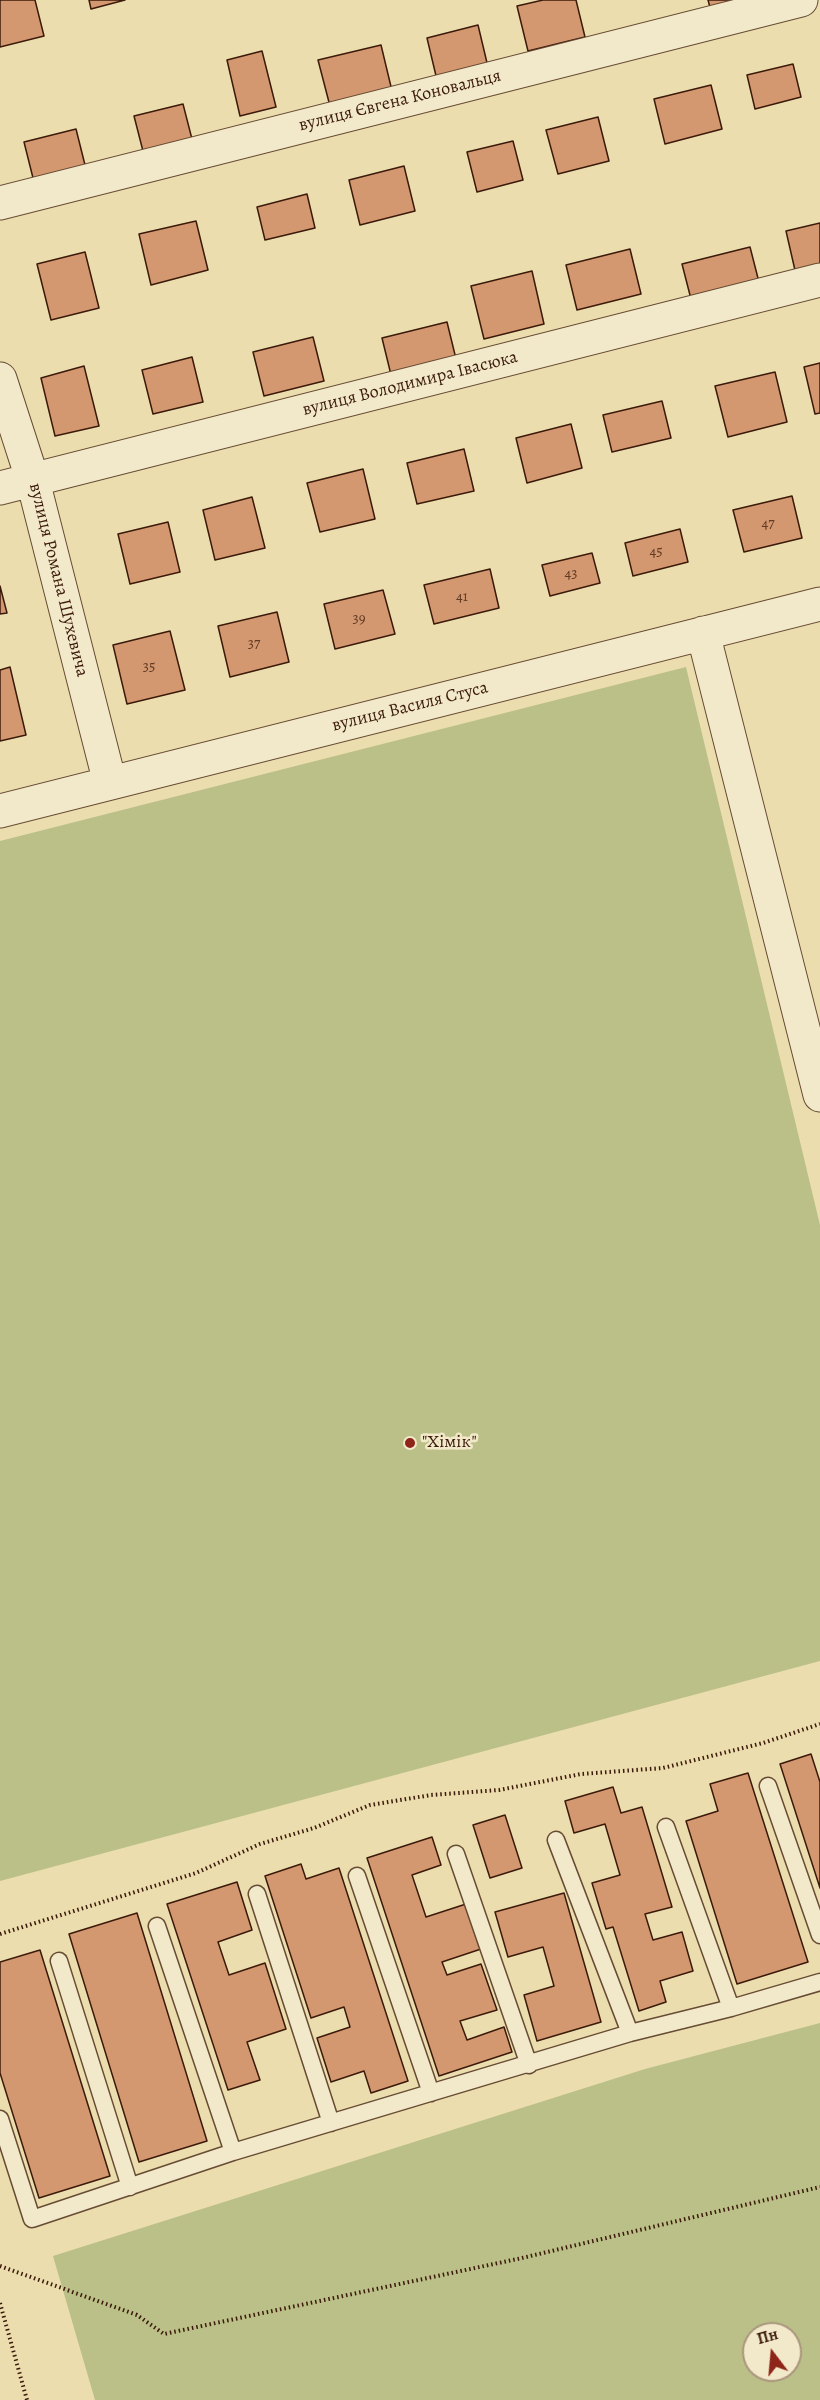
<!DOCTYPE html>
<html>
<head>
<meta charset="utf-8">
<style>
  body { margin:0 }
  #map { position:relative; width:820px; height:2400px; overflow:hidden; background:#ebddae; font-family:Alegreya,serif }
  canvas { display:block }
  .north { position:absolute; left:742px; top:2322px; width:60px; height:60px; box-sizing:border-box; background:#f2e9ca; border:2px solid #a9967d; border-radius:50%; rotate:344deg; font-size:16px; font-weight:700; line-height:24px; text-align:center; color:#3b1a0a }
  .north::after { content:''; display:block; margin:auto; width:21px; height:27px; background:#8f2418; clip-path:polygon(50% 0,100% 100%,50% 72%,0 100%) }
</style>
</head>
<body>
<div id="map">
<canvas width="820" height="2400"></canvas>
<div class="north">Пн</div>
</div>
<script>
const ctx = document.querySelector('canvas').getContext('2d');
ctx.lineJoin = 'round';
function paint(path, color) {
  ctx.fillStyle = color;
  ctx.fill(path, 'evenodd');
}
function toPath(rows) {
  const path = new Path2D();
  for (const r of rows) {
    path.moveTo(r[0], r[1]);
    for (let i = 2; i < r.length; i += 2) path.lineTo(r[i], r[i + 1]);
  }
  return path;
}
function strokePath(path, color, width, dash) {
  ctx.strokeStyle = color;
  ctx.lineWidth = width;
  ctx.lineCap = dash ? 'butt' : 'round';
  ctx.setLineDash(dash || []);
  ctx.stroke(path);
}
function drawText(font, color, halo, rows, align = 'center') {
  ctx.font = font + ' Alegreya,serif';
  ctx.lineWidth = 5;
  ctx.setLineDash([]);
  ctx.textBaseline = 'middle';
  ctx.strokeStyle = halo;
  ctx.fillStyle = color;
  for (const [text, x, y, turn = 0] of rows) {
    ctx.save();
    ctx.translate(x, y);
    ctx.rotate((+turn || 0) * Math.PI / 180);
    ctx.textAlign = isNaN(turn) ? turn : align;
    if (halo) ctx.strokeText(text, 0, 0);
    ctx.fillText(text, 0, 0);
    ctx.restore();
  }
}
const green = toPath([
  [686,667,820,1225,820,1661,0,1881,0,841],
  [820,2023,820,2400,95,2400,53,2256,645,2069],
  [754,2334,790,2334,790,2370,754,2370]
]);
const building = toPath([
  [0,0,35,0,44,36,0,47,0,0],
  [89,0,125,0,91,9,89,0],
  [543,0,576,0,585,37,528,51,517,6,543,0],
  [708,0,752,0,711,11,708,0],
  [478,25,488,67,437,80,427,38,478,25],
  [381,45,393,95,331,110,318,60,381,45],
  [262,51,276,107,240,116,227,60,262,51],
  [793,64,801,97,755,109,747,75,793,64],
  [711,85,722,129,665,144,654,99,711,85],
  [183,104,193,143,144,155,134,116,183,104],
  [598,117,609,161,558,174,546,130,598,117],
  [76,129,87,173,35,186,24,142,76,129],
  [513,141,523,180,477,192,467,152,513,141],
  [404,166,415,211,360,225,349,180,404,166],
  [307,194,315,228,265,240,257,207,307,194],
  [196,221,208,270,151,285,139,234,196,221],
  [820,223,820,273,797,279,786,231,820,223],
  [750,247,760,286,692,303,682,264,750,247],
  [630,249,641,294,577,310,566,265,630,249],
  [85,252,99,308,51,320,37,264,85,252],
  [532,271,544,324,484,339,471,286,532,271],
  [447,322,458,367,393,383,382,338,447,322],
  [313,337,324,381,264,396,253,352,313,337],
  [192,357,203,402,153,414,142,370,192,357],
  [820,363,820,413,815,414,804,367,820,363],
  [84,366,99,426,55,436,41,378,84,366],
  [775,372,787,422,728,437,715,386,775,372],
  [662,401,671,438,612,452,603,415,662,401],
  [571,424,582,468,527,483,516,438,571,424],
  [464,449,474,491,417,504,407,463,464,449],
  [363,469,375,519,320,532,307,483,363,469],
  [792,496,802,538,744,552,733,510,792,496],
  [252,497,265,548,215,560,203,510,252,497],
  [168,522,180,572,130,584,118,534,168,522],
  [680,529,688,562,633,576,625,543,680,529],
  [592,553,600,583,550,596,542,565,592,553],
  [490,569,499,608,434,624,424,585,490,569],
  [0,586,7,613,0,614,0,586],
  [383,590,395,634,335,649,324,604,383,590],
  [277,612,289,662,230,677,218,626,277,612],
  [170,631,185,690,127,704,113,645,170,631],
  [10,667,26,735,0,741,0,670,10,667],
  [811,1754,820,1782,820,1888,780,1764,811,1754],
  [748,1773,808,1962,737,1984,686,1821,718,1811,710,1784,748,1773],
  [613,1787,621,1813,642,1807,672,1907,645,1914,653,1940,682,1932,693,1971,660,1981,666,2002,639,2011,613,1927,606,1929,592,1883,620,1875,605,1824,574,1833,565,1801,613,1787],
  [505,1815,522,1868,490,1878,473,1825,505,1815],
  [432,1837,441,1865,412,1875,426,1917,466,1904,481,1949,442,1962,447,1975,481,1964,497,2010,460,2021,467,2040,504,2027,512,2052,439,2076,367,1858,432,1837],
  [301,1864,306,1879,339,1868,408,2081,371,2093,364,2071,331,2082,317,2038,350,2027,344,2007,311,2018,265,1876,301,1864],
  [237,1882,252,1930,218,1942,229,1975,265,1963,286,2029,247,2042,260,2080,228,2090,167,1904,237,1882],
  [564,1893,601,2022,537,2041,524,1995,554,1986,543,1947,508,1957,495,1912,564,1893],
  [137,1913,207,2141,139,2162,69,1934,137,1913],
  [40,1950,110,2176,39,2198,0,2073,0,1962,40,1950]
]);
const path = toPath([
  [0,1934,196,1873,260,1844,314,1828,370,1805,431,1795,499,1790,581,1774,663,1768,763,1743,820,1724],
  [0,2266,137,2315,164,2334,522,2258,820,2187],
  [0,2303,27,2400]
]);
const lane = toPath([
  [768,1786,820,1935],
  [666,1827,731,2008],
  [556,1840,630,2033],
  [456,1854,529,2065],
  [357,1876,431,2093],
  [257,1894,331,2123],
  [157,1926,233,2152],
  [59,1961,130,2187],
  [0,2119,32,2219,233,2152,630,2033,731,2008,820,1982]
]);
const street = toPath([
  [0,203,801,0],
  [0,379,33,481,110,783],
  [0,488,820,280],
  [703,633,820,1095],
  [0,811,820,604]
]);
const markers = [
  [410,1443,6,"#8f2418"]
];
const numberNames = [
  ["47",768,524],
  ["45",656,552],
  ["43",571,574],
  ["41",462,597],
  ["39",359,619],
  ["37",254,644],
  ["35",149,667]
];
const streetNames = [
  ["вулиця Євгена Коновальця",400,101,-14],
  ["вулиця Володимира Івасюка",410,384,-14],
  ["вулиця Романа Шухевича",58,580,76],
  ["вулиця Василя Стуса",410,707,-14]
];
const poiNames = [
  ["\"Хімік\"",422,1443]
];
paint(green, '#bbc088');
paint(building, '#d49870');
strokePath(building, '#3b1a0a', 1.5);
strokePath(lane, '#674b33', 19);
strokePath(street, '#674b33', 35);
strokePath(path, '#3b1a0a', 4, [1.5, 3]);
strokePath(lane, '#f2e9ca', 16);
strokePath(street, '#f2e9ca', 33);
for (const [x, y, r, color] of markers) {
  const dot = new Path2D();
  dot.arc(x, y, r, 0, 2 * Math.PI);
  ctx.fillStyle = color;
  ctx.fill(dot);
  strokePath(dot, '#f2e9ca', 2);
}
drawText('15px', '#613a24', null, numberNames);
drawText('18px', '#3b1a0a', '#f2e9ca', streetNames);
drawText('18px', '#3b1a0a', '#f2e9ca', poiNames, 'left');
</script>
</body>
</html>
